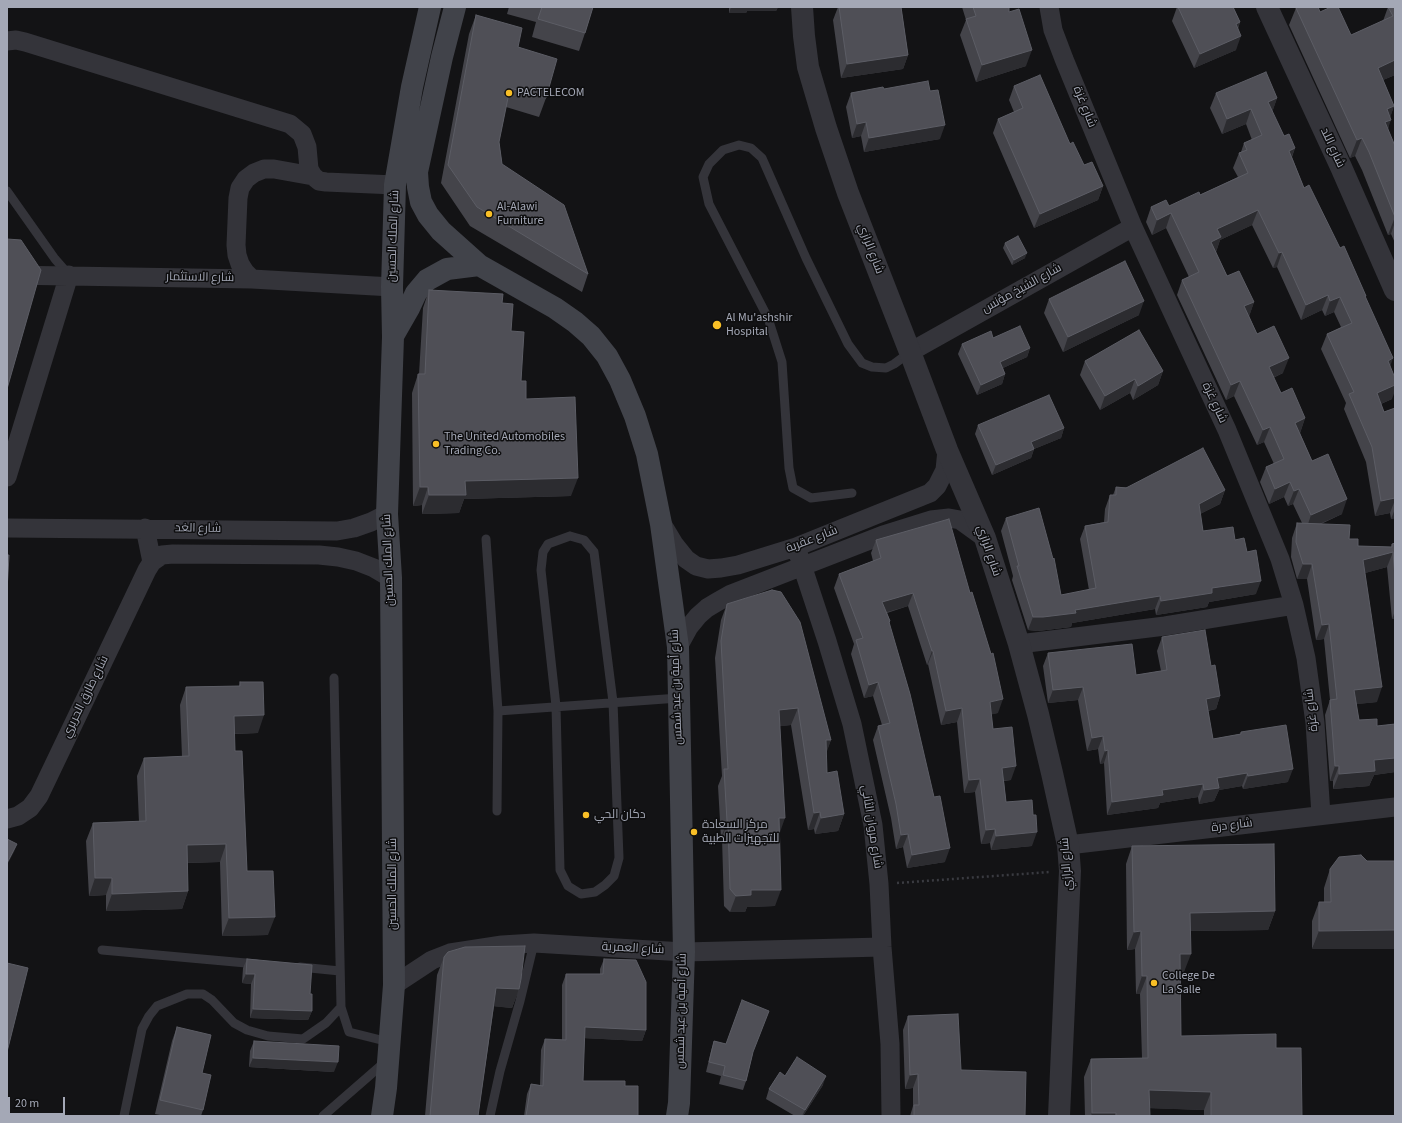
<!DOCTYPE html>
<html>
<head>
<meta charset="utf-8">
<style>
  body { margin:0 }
  #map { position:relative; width:1402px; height:1123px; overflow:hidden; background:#131315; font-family:"Source Sans 3",sans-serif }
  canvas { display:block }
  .frame { position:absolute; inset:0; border:8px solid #a4a8b6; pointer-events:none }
  .scale { position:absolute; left:8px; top:1097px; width:57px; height:18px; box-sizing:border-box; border:2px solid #a4a8b6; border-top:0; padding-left:5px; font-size:12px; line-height:14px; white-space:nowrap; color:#a4a8b6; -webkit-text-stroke:3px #0e0e0f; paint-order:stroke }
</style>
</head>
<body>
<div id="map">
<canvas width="1402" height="1123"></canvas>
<div class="frame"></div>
<div class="scale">20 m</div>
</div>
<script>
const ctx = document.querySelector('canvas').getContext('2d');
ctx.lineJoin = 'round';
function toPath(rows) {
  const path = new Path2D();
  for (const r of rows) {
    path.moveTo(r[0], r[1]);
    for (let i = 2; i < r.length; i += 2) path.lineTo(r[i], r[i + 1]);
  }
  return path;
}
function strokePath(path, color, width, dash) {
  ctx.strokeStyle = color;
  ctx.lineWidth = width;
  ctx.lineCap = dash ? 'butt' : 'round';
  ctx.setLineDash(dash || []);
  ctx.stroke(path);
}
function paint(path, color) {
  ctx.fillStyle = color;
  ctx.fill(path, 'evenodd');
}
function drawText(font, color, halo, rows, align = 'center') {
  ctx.font = font + ' "Source Sans 3",Cairo,sans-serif';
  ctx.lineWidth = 3;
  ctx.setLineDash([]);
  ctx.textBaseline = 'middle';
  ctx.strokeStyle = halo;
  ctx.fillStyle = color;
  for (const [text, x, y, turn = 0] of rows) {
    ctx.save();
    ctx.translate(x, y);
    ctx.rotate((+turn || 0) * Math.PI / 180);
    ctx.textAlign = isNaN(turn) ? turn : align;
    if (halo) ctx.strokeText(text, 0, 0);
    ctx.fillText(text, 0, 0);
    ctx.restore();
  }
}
const path = toPath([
  [897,883,1050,872]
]);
const service = toPath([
  [7,191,55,259,69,275],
  [852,493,811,498,793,488,789,468,782,362,768,318,709,204,703,177,709,164,723,150,739,145,751,148,762,158,806,258,848,344,862,363,872,367,886,368,894,364,909,353],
  [570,536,584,540,594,552,613,702,619,858,614,876,605,885,595,892,581,894,568,886,560,870,556,706,541,570,543,552,548,544,570,536],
  [486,539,498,711,497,811],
  [334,678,341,1007,349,1032,389,1042],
  [498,711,679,698],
  [102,950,257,964],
  [300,967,340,971],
  [124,1116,142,1029,149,1016,157,1006,187,994,203,994,212,1000,234,1023,247,1030,268,1036,303,1039,326,1023,341,1007],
  [323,1116,385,1062],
  [490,1116,500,1071,520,1001,534,943]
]);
const minor = toPath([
  [1049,7,1053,30,1064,59,1133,227,1227,430,1280,559,1294,605,1306,658,1315,723,1321,815],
  [7,41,16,40,25,42,290,124,302,134,307,147,309,169,313,176,319,181,326,182,395,185],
  [7,275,252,279,392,287],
  [252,279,245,272,240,264,237,255,236,245,238,198,240,188,246,179,254,173,264,169,274,169,313,176],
  [910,352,1133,227],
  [7,477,69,275],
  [662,524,674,544,686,559,696,566,708,569,721,568,738,565,796,547,930,493,937,486,945,470,947,450],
  [7,528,337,531,354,528,371,522,387,514],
  [145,528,152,562],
  [796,547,827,641,852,724,873,825,879,884,882,947,890,1044,891,1116],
  [1019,644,1165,626,1294,605],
  [678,647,689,627,698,616,707,608,717,602,731,594,883,535,931,520,949,518,960,520,985,538],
  [7,819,18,816,30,808,39,796,147,570,152,562,162,555,173,554,319,555,338,557,356,561,374,568,391,578],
  [1068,845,1395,807],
  [394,985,432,960,450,953,502,945,534,943,684,952,882,947]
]);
const tertiary = toPath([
  [802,7,804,36,808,67,826,128,848,193,910,352,947,450,985,538,1019,644,1038,714,1052,773,1068,845,1070,871,1059,1116],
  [1267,7,1341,167,1395,290]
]);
const secondary = toPath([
  [455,7,442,57,417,172,418,187,421,202,428,215,441,231,479,265,555,308,575,322,591,336,607,356,620,380,635,416,647,454,661,524,678,647,684,952,679,1103,677,1116],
  [393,336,409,308,416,293,427,280,447,269,479,265],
  [382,1116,386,1088,394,985,391,578,387,514,393,337,392,287,395,185,412,87,430,7]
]);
const wall = toPath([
  [509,7,593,7,585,33,579,51,532,37,536,22,507,14],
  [729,7,778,7,776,11,747,11,746,13,729,13],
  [838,7,901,7,908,55,903,69,841,78,833,20],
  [962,7,1009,7,1009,12,1026,66,976,82,960,35,966,20],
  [1177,7,1233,7,1240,22,1238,29,1236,50,1194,68,1172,21],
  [1388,7,1395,7,1395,75,1383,80,1394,106,1390,117,1388,130,1395,146,1395,243,1391,234,1388,235,1362,170,1355,156,1350,158,1289,25,1296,8,1320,12,1351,35,1383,21],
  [476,15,518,47,546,98,539,117,506,107,499,142,502,164,588,274,582,292,470,226,441,183,469,34],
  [1014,86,1070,144,1084,165,1103,186,1098,200,1034,228,993,133,998,119,1014,112,1009,100],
  [884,89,940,139,864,152,861,136,852,138,846,107,851,93],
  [1216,93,1277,98,1272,112,1284,136,1295,148,1292,157,1304,188,1340,248,1366,296,1365,298,1390,367,1392,399,1381,404,1384,412,1395,408,1395,518,1391,519,1390,513,1375,516,1366,462,1344,409,1346,403,1321,349,1327,334,1341,327,1334,312,1325,316,1322,310,1301,320,1277,267,1273,268,1252,225,1220,240,1216,252,1227,276,1254,302,1249,316,1257,334,1283,373,1273,378,1281,393,1305,418,1300,433,1312,461,1342,514,1321,524,1349,539,1358,546,1391,547,1392,544,1395,543,1395,619,1392,619,1387,567,1365,573,1377,702,1356,704,1359,720,1377,726,1395,724,1395,772,1374,775,1369,786,1333,789,1333,781,1330,781,1325,715,1330,700,1324,639,1316,640,1307,579,1297,579,1291,557,1292,538,1297,523,1302,523,1293,504,1288,506,1284,497,1269,504,1260,482,1266,467,1274,464,1264,442,1257,445,1234,396,1226,400,1177,295,1182,280,1189,277,1166,228,1152,235,1146,222,1151,207,1169,206,1200,195,1238,177,1233,168,1239,153,1241,152,1244,143,1252,140,1246,124,1222,134,1210,108],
  [1005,243,1025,258,1012,265,1003,248],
  [429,290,502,303,511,331,521,381,526,399,571,496,464,499,459,513,422,514,422,505,413,506,412,393,418,374,419,374,423,308],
  [1049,299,1139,315,1063,352,1044,313],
  [993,338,1030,348,1027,357,1003,368,1005,374,1002,384,977,395,958,354,962,344],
  [1085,361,1163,371,1158,385,1133,400,1130,393,1100,410,1080,375],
  [978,425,1064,428,1061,438,1034,449,1031,458,992,475,975,434],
  [1116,487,1225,490,1220,504,1200,514,1203,531,1235,540,1247,552,1256,594,1209,602,1207,607,1156,615,1155,609,1072,623,1071,627,1038,631,1028,630,1012,580,1013,576,1001,531,1006,518,1061,595,1089,590,1080,539,1085,526,1104,522,1105,509,1110,495,1113,495],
  [876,540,998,713,991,714,993,729,1011,780,1004,781,1006,802,1032,846,991,850,990,843,981,844,975,792,964,793,957,722,941,725,928,664,927,665,908,606,887,613,890,621,889,624,945,862,907,868,903,847,896,849,891,818,873,740,878,726,882,725,873,696,864,698,851,654,854,644,834,588,839,574,873,561,871,553],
  [727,604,831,740,826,752,827,773,844,814,838,831,815,834,814,829,808,830,791,725,780,726,779,834,775,906,747,907,745,912,730,912,724,906,722,838,721,838,718,786,722,776,715,658,721,620],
  [1162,637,1211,666,1220,696,1216,709,1208,711,1213,739,1240,734,1241,732,1288,782,1243,789,1242,786,1219,790,1214,801,1199,804,1198,797,1160,803,1158,808,1107,815,1104,763,1100,764,1098,749,1087,751,1078,700,1048,703,1043,666,1048,653,1136,675,1161,671,1157,651],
  [240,682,258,733,234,734,235,751,247,871,268,935,222,936,220,862,187,863,188,891,182,909,106,911,106,895,89,896,86,841,93,823,139,822,137,776,144,758,182,757,180,705,186,687,239,686],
  [1132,846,1275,911,1268,930,1191,931,1184,972,1180,972,1181,1036,1276,1048,1302,1116,1204,1116,1204,1110,1150,1108,1150,1116,1085,1116,1084,1077,1091,1059,1142,1058,1140,994,1136,994,1135,949,1127,950,1126,864],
  [1361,855,1312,949,1312,921,1319,902,1324,902,1324,888,1330,869],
  [444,957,519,989,512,1008,494,1006,478,1116,425,1116,437,975],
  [247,959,310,994,312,1011,308,1020,250,1018,251,984,242,983,243,968],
  [604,959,646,1030,642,1041,584,1038,583,1081,625,1086,638,1116,524,1116,527,1094,531,1084,540,1085,541,1050,545,1039,562,1040,562,985,566,974,600,974,600,969],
  [908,1016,961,1070,1025,1116,910,1116,913,1106,913,1088,905,1089,903,1030],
  [177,1027,202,1073,203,1110,201,1116,165,1116,155,1114,172,1041],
  [254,1041,334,1072,249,1067,250,1051],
  [714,1041,753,1053,746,1081,743,1090,719,1084,721,1076,706,1072,711,1051],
  [785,1076,823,1085,803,1116,795,1116,766,1099,769,1089]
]);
const shadedWall = toPath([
  [731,7,778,7,776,11,747,11,746,13,729,13],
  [1240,22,1235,36,1236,24],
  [1241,36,1236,50,1194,68,1200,54],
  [1032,50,1026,66,976,82,982,65],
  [908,55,903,69,841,78,847,64],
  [1395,60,1395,75,1371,85,1378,68],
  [1277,98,1272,113,1268,102],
  [1394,106,1389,121,1391,120,1385,137,1378,140,1387,109],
  [1251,109,1246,124,1222,134,1227,119],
  [866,122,861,136,852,138,857,124],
  [945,125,940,139,864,152,869,138],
  [1362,138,1355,156,1350,158,1357,140],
  [1295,148,1289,163,1289,151],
  [1103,186,1098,200,1034,228,1040,214],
  [1258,210,1252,225,1220,240,1216,252,1211,242,1217,229],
  [1171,213,1166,228,1152,235,1157,220],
  [1395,217,1395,222,1391,234,1388,235],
  [1282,252,1277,267,1273,268,1279,253],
  [1027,253,1025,258,1012,265,1014,260],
  [1328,295,1322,310,1301,320,1306,305],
  [1340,297,1334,312,1325,316,1330,301],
  [1144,301,1139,315,1063,352,1068,337],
  [1254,302,1249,317,1244,306],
  [1030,348,1027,357,996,371,1000,362],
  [1289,358,1283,373,1263,382,1269,367],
  [1393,358,1388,373,1388,361],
  [1163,371,1158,385,1133,400,1138,386],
  [1005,374,1002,384,977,395,981,385],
  [1135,379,1130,393,1100,410,1105,396],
  [1240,381,1234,396,1226,400,1231,385],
  [1395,385,1395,391,1392,399,1371,408,1377,393],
  [1305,418,1300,433,1289,438,1295,423],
  [1270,427,1264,442,1257,445,1263,430],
  [1064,428,1061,438,1034,449,1031,458,992,475,996,465,1031,442],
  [578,478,571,496,464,499,459,513,422,514,429,495,465,481],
  [1290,482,1284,497,1269,504,1275,489],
  [420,487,428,487,422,505,413,506],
  [1299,489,1293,504,1288,506,1294,491],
  [1225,490,1220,504,1194,517,1199,504],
  [1395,498,1395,500,1390,513,1375,516,1381,501],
  [1347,499,1342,514,1306,530,1311,515],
  [1395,509,1395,518,1391,519],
  [1393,552,1387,567,1358,575,1363,560],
  [1303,564,1312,564,1307,579,1297,579],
  [1261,581,1256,594,1209,602,1207,607,1156,615,1161,601,1212,588],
  [913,593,908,606,877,615,882,602],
  [1160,596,1155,609,1072,623,1071,627,1038,631,1028,630,1033,617],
  [1395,611,1395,619,1392,619],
  [1329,624,1324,639,1316,640,1322,625],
  [932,651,933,651,928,664,927,665],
  [878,682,873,696,864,698,869,685],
  [1083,687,1078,700,1048,703,1053,690],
  [1382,687,1377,702,1349,705,1354,690],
  [1220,696,1216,709,1201,712,1206,699],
  [1003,699,998,713,985,716,990,702],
  [798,708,791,725,773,727,779,710],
  [962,708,957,722,941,725,946,711],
  [264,715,258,733,227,734,234,716],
  [1103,736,1098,749,1087,751,1092,738],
  [826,740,831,740,825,757],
  [1108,750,1104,763,1100,764,1105,751],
  [1395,758,1395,772,1374,775,1369,786,1333,789,1339,774,1374,760],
  [1016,766,1011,780,997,781,1002,768],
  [1335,766,1339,766,1333,781,1330,781],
  [1293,769,1288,782,1243,789,1248,776],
  [1247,773,1242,786,1219,790,1214,801,1199,804,1204,790,1217,778],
  [980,779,975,792,964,793,969,780],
  [1203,784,1198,797,1160,803,1158,808,1107,815,1112,802,1162,790],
  [820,812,814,829,808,830,814,813],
  [844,814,838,831,815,834,821,818],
  [779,818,785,818,779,835],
  [727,821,728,821,722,838,721,838],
  [995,829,990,843,981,844,986,830],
  [1037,832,1032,846,991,850,996,836],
  [908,834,903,847,896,849,901,835],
  [17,844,14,852,7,865,7,863],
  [226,844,220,862,180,863,187,845],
  [950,848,945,862,907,868,912,855],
  [95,878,112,878,106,895,89,896],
  [751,890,781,890,775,906,747,907,745,912,730,912,736,896],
  [188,891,182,909,106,911,112,894],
  [1275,911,1268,930,1184,931,1190,913],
  [275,917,268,935,222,936,229,918],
  [1395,930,1395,949,1312,949,1319,931],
  [1141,931,1135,949,1127,950,1134,932],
  [1180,954,1191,954,1184,972,1173,972],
  [246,974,255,974,251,984,242,983],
  [1142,976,1147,976,1140,994,1136,994],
  [496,988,519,989,512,1008,490,1006],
  [253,1009,312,1011,308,1020,250,1018],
  [585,1027,646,1030,642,1041,581,1038],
  [253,1058,338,1062,334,1072,249,1067],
  [918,1074,913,1088,905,1089,910,1075],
  [826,1076,823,1085,803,1116,802,1116,805,1110],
  [1149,1090,1211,1092,1204,1110,1143,1108],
  [1092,1113,1116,1113,1115,1116,1091,1116]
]);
const building = toPath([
  [542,7,593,7,585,33,538,19,542,7],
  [839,7,901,7,908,55,847,64,839,7],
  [973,7,1009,7,1009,12,1019,9,1032,50,982,65,966,19,976,16,973,7],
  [1178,7,1233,7,1240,22,1236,24,1241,36,1200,54,1178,7],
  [1298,7,1318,7,1320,12,1331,7,1338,7,1351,35,1393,16,1388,7,1395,7,1395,60,1378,68,1394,106,1387,109,1391,120,1385,122,1395,146,1395,217,1369,152,1362,138,1357,140,1296,8,1298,7],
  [476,15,522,28,518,47,557,59,546,98,510,88,499,142,502,164,564,205,588,274,477,207,448,165,476,15],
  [1266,72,1277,98,1268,102,1284,136,1289,134,1295,148,1289,151,1304,188,1309,185,1340,248,1344,246,1366,296,1365,296,1393,358,1388,361,1395,378,1395,385,1377,393,1384,412,1395,408,1395,498,1381,501,1372,447,1349,394,1354,392,1327,334,1352,323,1340,297,1330,301,1328,295,1306,305,1282,252,1279,253,1258,210,1217,229,1221,237,1211,242,1227,276,1239,271,1254,302,1244,306,1257,334,1274,326,1289,358,1269,367,1281,393,1292,388,1305,418,1295,423,1312,461,1328,454,1347,499,1311,515,1299,489,1294,491,1290,482,1275,489,1266,467,1284,459,1270,427,1263,430,1240,381,1231,385,1182,280,1199,272,1171,213,1157,220,1151,207,1166,200,1169,206,1199,192,1200,195,1248,173,1239,153,1247,150,1244,143,1262,135,1251,109,1227,119,1216,93,1266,72],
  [1040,75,1070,144,1073,142,1084,165,1092,162,1103,186,1040,214,998,119,1023,108,1014,86,1040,75],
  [928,81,930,91,938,90,945,125,869,138,866,122,857,124,851,93,883,87,884,89,928,81],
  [1018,236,1027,253,1014,260,1005,243,1018,236],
  [7,239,21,240,41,270,7,389,7,239],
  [1125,261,1144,301,1068,337,1049,299,1125,261],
  [429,290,503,294,502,303,513,304,511,331,524,332,521,381,526,381,526,399,575,397,578,478,465,481,466,495,429,495,428,487,420,487,418,374,425,374,429,290],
  [1020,326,1030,348,1000,362,1005,374,981,385,962,344,991,331,993,338,1020,326],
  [1139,330,1163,371,1138,386,1135,379,1105,396,1085,361,1139,330],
  [1049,395,1064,428,1031,442,1034,449,996,465,978,425,1049,395],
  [1203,448,1225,490,1199,504,1203,531,1233,527,1235,540,1244,538,1247,552,1256,550,1261,581,1212,588,1212,593,1161,601,1160,596,1075,610,1076,613,1043,617,1033,617,1017,566,1019,566,1006,518,1039,508,1053,559,1054,558,1061,595,1096,588,1085,526,1108,522,1110,495,1116,495,1116,487,1126,488,1203,448],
  [949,519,970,593,972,592,991,654,993,653,1003,699,990,702,993,729,1012,727,1016,766,1002,768,1006,802,1032,800,1033,815,1036,815,1037,832,996,836,995,829,986,830,980,779,969,780,962,708,946,711,933,651,932,651,913,593,882,602,890,621,889,622,910,694,934,797,940,796,950,848,912,855,908,834,901,835,896,804,878,726,890,723,878,682,869,685,856,640,863,638,839,574,881,558,876,540,949,519],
  [1297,523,1350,525,1349,539,1358,539,1358,546,1392,547,1392,544,1395,543,1395,577,1393,552,1363,560,1382,687,1354,690,1359,720,1377,719,1377,726,1395,724,1395,758,1374,760,1375,771,1339,774,1339,766,1335,766,1330,700,1337,699,1329,624,1322,625,1312,564,1303,564,1296,542,1297,523],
  [7,555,9,555,7,591,7,555],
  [772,590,781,592,800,622,831,740,826,740,827,773,837,771,844,814,821,818,820,812,814,813,798,708,779,710,785,818,779,818,781,890,751,890,751,895,736,896,730,889,728,821,727,821,724,769,728,769,721,641,727,604,772,590],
  [1205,630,1211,666,1215,665,1220,696,1206,699,1213,739,1241,734,1241,732,1286,725,1293,769,1248,776,1247,773,1217,778,1219,788,1204,790,1203,784,1162,790,1163,795,1112,802,1108,750,1105,751,1103,736,1092,738,1083,687,1053,690,1048,653,1132,644,1136,675,1167,670,1162,637,1205,630],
  [240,682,263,682,264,715,234,716,235,751,242,751,247,871,273,871,275,917,229,918,226,844,187,845,188,891,112,894,112,878,95,878,93,823,146,821,144,758,189,756,186,687,240,686,240,682],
  [7,839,17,844,7,863,7,839],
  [1274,844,1275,911,1190,913,1191,954,1180,954,1181,1036,1276,1034,1276,1048,1301,1048,1302,1116,1211,1116,1211,1092,1149,1090,1150,1116,1116,1116,1116,1113,1092,1113,1091,1059,1148,1058,1147,976,1142,976,1141,931,1134,932,1132,846,1274,844],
  [1361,855,1367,861,1395,861,1395,930,1319,931,1319,902,1331,902,1330,869,1339,857,1361,855],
  [525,946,521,979,519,989,496,988,478,1116,430,1116,444,957,448,952,465,947,525,946],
  [247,959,312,965,310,994,312,994,312,1011,253,1009,255,974,246,974,247,959],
  [604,959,636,960,646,982,646,1030,585,1027,583,1081,625,1081,625,1086,638,1086,638,1116,526,1116,531,1084,543,1086,545,1039,566,1040,566,974,603,974,604,959],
  [7,963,28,968,7,1052,7,963],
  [742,1000,769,1011,753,1052,746,1081,723,1075,725,1066,709,1062,714,1041,726,1044,742,1000],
  [958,1014,961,1070,1026,1072,1025,1116,914,1116,914,1105,919,1105,918,1074,910,1075,908,1016,958,1014],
  [177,1027,211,1035,202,1073,211,1075,203,1110,160,1100,177,1027],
  [254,1041,339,1046,338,1062,253,1058,254,1041],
  [797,1057,826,1076,805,1110,769,1089,780,1072,785,1076,797,1057]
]);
const markers = [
  [509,93,4,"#f9bf26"],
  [489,214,4,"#f9bf26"],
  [717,325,5,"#f9bf26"],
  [436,444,4,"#f9bf26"],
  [586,815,4,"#f9bf26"],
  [694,832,4,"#f9bf26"],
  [1154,983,4,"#f9bf26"]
];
const poiNames = [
  ["PACTELECOM",517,93],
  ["Al-Alawi",497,207],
  ["Furniture",497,221],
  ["Al Mu'ashshir",726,318],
  ["Hospital",726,332],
  ["The United Automobiles",444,437],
  ["Trading Co.",444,451],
  ["دكان الحي",594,815],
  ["مركز السعادة",702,825],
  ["للتجهيزات الطبية",702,839],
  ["College De",1162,976],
  ["La Salle",1162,990]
];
const streetNames = [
  ["شارع غزة",1084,107,68],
  ["شارع اللد",1332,148,65],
  ["شارع الملك الحسين",394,236,-88],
  ["شارع الرازي",870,249,69],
  ["شارع الاستثمار",200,278,1],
  ["شارع الشيخ مؤنس",1022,289,-29],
  ["شارع غزة",1214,403,65],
  ["شارع الغد",198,529,1],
  ["شارع عقربة",812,540,-21],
  ["شارع الرازي",988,551,71],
  ["شارع الملك الحسين",389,560,-92],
  ["شارع أمية بن عبد شمس",677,687,-92],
  ["شارع طارق الحريري",86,697,-64],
  ["شارع غزة",1312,710,-97],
  ["شارع درة",1232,826,-7],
  ["شارع مروان الثاني",871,827,81],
  ["شارع الرازي",1067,864,-94],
  ["شارع الملك الحسين",393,884,-90],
  ["شارع العمرية",633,949,3],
  ["شارع أمية بن عبد شمس",682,1011,-89]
];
strokePath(path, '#3a3b41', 2.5, [2, 3]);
strokePath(service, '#34343a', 9);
strokePath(minor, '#34343a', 19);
strokePath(tertiary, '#34343a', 22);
strokePath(secondary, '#41434a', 22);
paint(wall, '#44444a');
paint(shadedWall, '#2c2c30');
paint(building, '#4f4f56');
strokePath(building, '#5c5d65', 1);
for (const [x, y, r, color] of markers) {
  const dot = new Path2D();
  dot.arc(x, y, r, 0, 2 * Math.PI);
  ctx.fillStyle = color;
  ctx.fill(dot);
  strokePath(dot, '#0e0e0f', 1.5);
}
drawText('12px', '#a4a8b6', '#0e0e0f', poiNames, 'left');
drawText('12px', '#a4a8b6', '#0e0e0f', streetNames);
</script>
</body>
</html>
